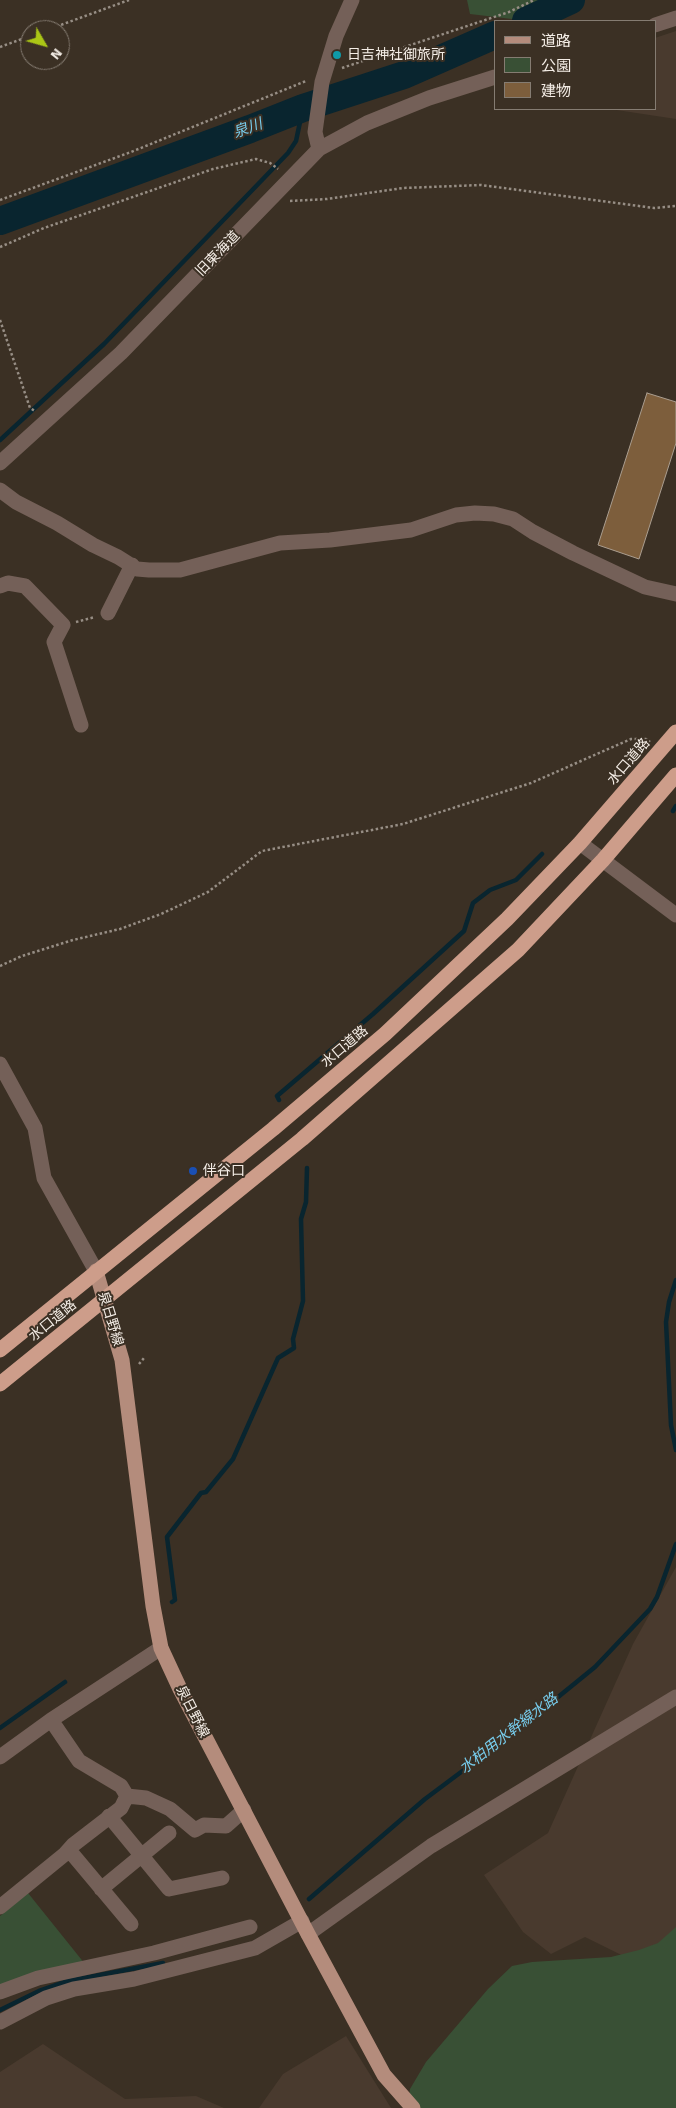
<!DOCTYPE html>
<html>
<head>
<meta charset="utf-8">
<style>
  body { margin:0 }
  #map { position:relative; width:676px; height:2108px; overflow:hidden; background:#3b3024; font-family:Signika,"Noto Sans JP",sans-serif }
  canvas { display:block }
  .legend { position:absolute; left:494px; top:20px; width:162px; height:90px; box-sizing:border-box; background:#3b3024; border:1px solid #857c72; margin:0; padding:6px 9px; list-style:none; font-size:15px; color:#f4ede6 }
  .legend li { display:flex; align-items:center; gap:10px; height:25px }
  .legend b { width:25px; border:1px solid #857c72 }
  .north { position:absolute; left:20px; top:20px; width:50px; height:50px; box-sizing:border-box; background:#3b3024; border:1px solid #857c72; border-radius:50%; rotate:128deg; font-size:14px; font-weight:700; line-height:20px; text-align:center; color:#f4ede6 }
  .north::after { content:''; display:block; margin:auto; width:18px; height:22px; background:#abc616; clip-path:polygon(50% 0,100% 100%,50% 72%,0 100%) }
</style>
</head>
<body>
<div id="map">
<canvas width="676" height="2108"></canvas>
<ul class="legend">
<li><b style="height:6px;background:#b48c7c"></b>道路</li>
<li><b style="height:14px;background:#395035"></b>公園</li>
<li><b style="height:14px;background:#7d5e3c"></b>建物</li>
</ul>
<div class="north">N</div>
</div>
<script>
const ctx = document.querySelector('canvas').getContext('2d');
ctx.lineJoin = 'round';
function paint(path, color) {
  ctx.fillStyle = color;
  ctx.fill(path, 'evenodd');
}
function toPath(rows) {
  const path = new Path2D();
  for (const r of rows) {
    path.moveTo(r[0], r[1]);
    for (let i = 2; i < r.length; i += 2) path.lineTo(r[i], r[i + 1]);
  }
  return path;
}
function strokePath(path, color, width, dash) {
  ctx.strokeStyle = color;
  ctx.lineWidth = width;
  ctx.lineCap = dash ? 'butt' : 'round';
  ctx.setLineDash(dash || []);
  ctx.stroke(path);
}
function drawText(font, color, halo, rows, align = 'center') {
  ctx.font = font + ' Signika,"Noto Sans JP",sans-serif';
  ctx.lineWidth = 4;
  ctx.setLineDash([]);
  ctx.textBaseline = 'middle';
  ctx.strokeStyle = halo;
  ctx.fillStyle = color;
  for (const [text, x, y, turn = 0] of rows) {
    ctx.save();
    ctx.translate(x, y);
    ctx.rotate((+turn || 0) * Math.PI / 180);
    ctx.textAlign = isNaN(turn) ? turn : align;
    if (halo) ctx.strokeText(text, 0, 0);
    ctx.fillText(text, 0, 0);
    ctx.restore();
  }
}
const industrial = toPath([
  [676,31,676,119,610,109,655,109,655,38],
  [676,1567,676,1982,585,1937,551,1954,523,1932,484,1875,548,1833,633,1644],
  [346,2036,391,2108,259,2108,283,2074],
  [43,2044,125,2099,196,2096,224,2108,0,2108,0,2072]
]);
const green = toPath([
  [467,0,547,0,512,19,470,14],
  [28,1893,85,1964,0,1990,0,1916],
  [676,1927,676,2108,408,2108,410,2089,426,2062,488,1989,512,1966,532,1962,611,1957,639,1950,658,1943]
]);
const stream = toPath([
  [0,440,104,344,288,153,296,141,303,108],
  [673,811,676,806],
  [279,1100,277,1096,373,1014,464,931,473,903,490,890,516,880,542,854],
  [676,1280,669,1302,666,1322,671,1425,676,1450],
  [172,1602,175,1600,167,1537,201,1493,206,1492,233,1459,278,1358,294,1348,293,1339,303,1301,301,1219,306,1202,307,1168],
  [0,1728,65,1682],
  [309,1899,425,1799,520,1728,595,1667,650,1609,657,1597,676,1544],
  [0,2010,39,1991,68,1981,163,1963]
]);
const river = toPath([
  [526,21,571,0],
  [0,221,250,129,303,108,404,75,495,35]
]);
const building = toPath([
  [647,393,676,402,676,443,639,559,598,545,647,393]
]);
const path = toPath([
  [47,30,129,0],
  [0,47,30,36],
  [342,68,509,12,534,0],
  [0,200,131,152,306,81],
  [290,201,327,199,403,188,481,185,654,208,676,206],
  [0,247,44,228,213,169,256,159,270,163,278,169],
  [0,320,30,408,35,411],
  [76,622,95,617],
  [0,966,22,956,73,940,120,929,161,914,208,892,262,851,403,824,531,783,631,739,646,739,650,742],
  [139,1364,144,1358]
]);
const minor = toPath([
  [655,25,676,18],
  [319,149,315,132,322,82,336,36,352,0],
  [0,463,121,353,319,149,367,123,429,98,495,77],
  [0,490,16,502,57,523,93,545,118,557,137,569,149,570,180,570,280,543,330,540,411,530,456,515,475,513,494,514,513,519,533,532,573,553,645,587,676,594],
  [0,586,8,583,25,586,63,625,54,642,81,725],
  [108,613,132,565],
  [580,843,676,915],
  [0,1064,35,1128,44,1178,96,1271],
  [0,1757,51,1720,161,1648],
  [127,1796,146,1798,170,1809,195,1830,204,1825,226,1826,244,1810],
  [109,1816,169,1889,222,1878],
  [69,1850,131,1924],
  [101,1889,169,1833],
  [0,1907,65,1854,73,1845,121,1808,127,1796,121,1786,79,1761,51,1720],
  [308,1934,431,1846,676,1697],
  [0,1992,38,1978,154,1953,250,1927],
  [0,2022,46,1998,74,1989,134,1979,255,1948,302,1921]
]);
const major = toPath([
  [96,1271,122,1360,153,1606,161,1648,180,1689,308,1934,384,2075,413,2108]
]);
const highway = toPath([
  [0,1350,273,1129,385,1034,507,919,580,843,676,732],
  [0,1384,302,1139,518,950,603,860,676,775]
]);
const markers = [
  [337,55,5,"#0f9aa8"],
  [193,1171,5,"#1a4fb4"]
];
const poiNames = [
  ["日吉神社御旅所",347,55],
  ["伴谷口",203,1171]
];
const streetNames = [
  ["旧東海道",218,254,-46],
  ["水口道路",629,762,-49],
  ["水口道路",345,1047,-40],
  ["泉日野線",110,1319,73],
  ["水口道路",53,1321,-39],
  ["泉日野線",192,1712,63]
];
const waterNames = [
  ["泉川",248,129,-20],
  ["水柏用水幹線水路",509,1734,-38]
];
paint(industrial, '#493a2e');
paint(green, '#395035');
strokePath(stream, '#09252f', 4.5);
strokePath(river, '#09252f', 28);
paint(building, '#7d5e3c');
strokePath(building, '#ab9e90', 1);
strokePath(path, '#978e85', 2.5, [2.5, 2.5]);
strokePath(minor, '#746058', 15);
strokePath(major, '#b48c7c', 15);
strokePath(highway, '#cd9d8a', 15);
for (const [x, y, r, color] of markers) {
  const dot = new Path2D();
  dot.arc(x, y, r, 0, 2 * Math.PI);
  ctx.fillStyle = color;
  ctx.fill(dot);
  strokePath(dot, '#3b3024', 2);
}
drawText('14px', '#f4ede6', '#3b3024', poiNames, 'left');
drawText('14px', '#f4ede6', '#3b3024', streetNames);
drawText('italic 15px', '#77ccec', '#3b3024', waterNames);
</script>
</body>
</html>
